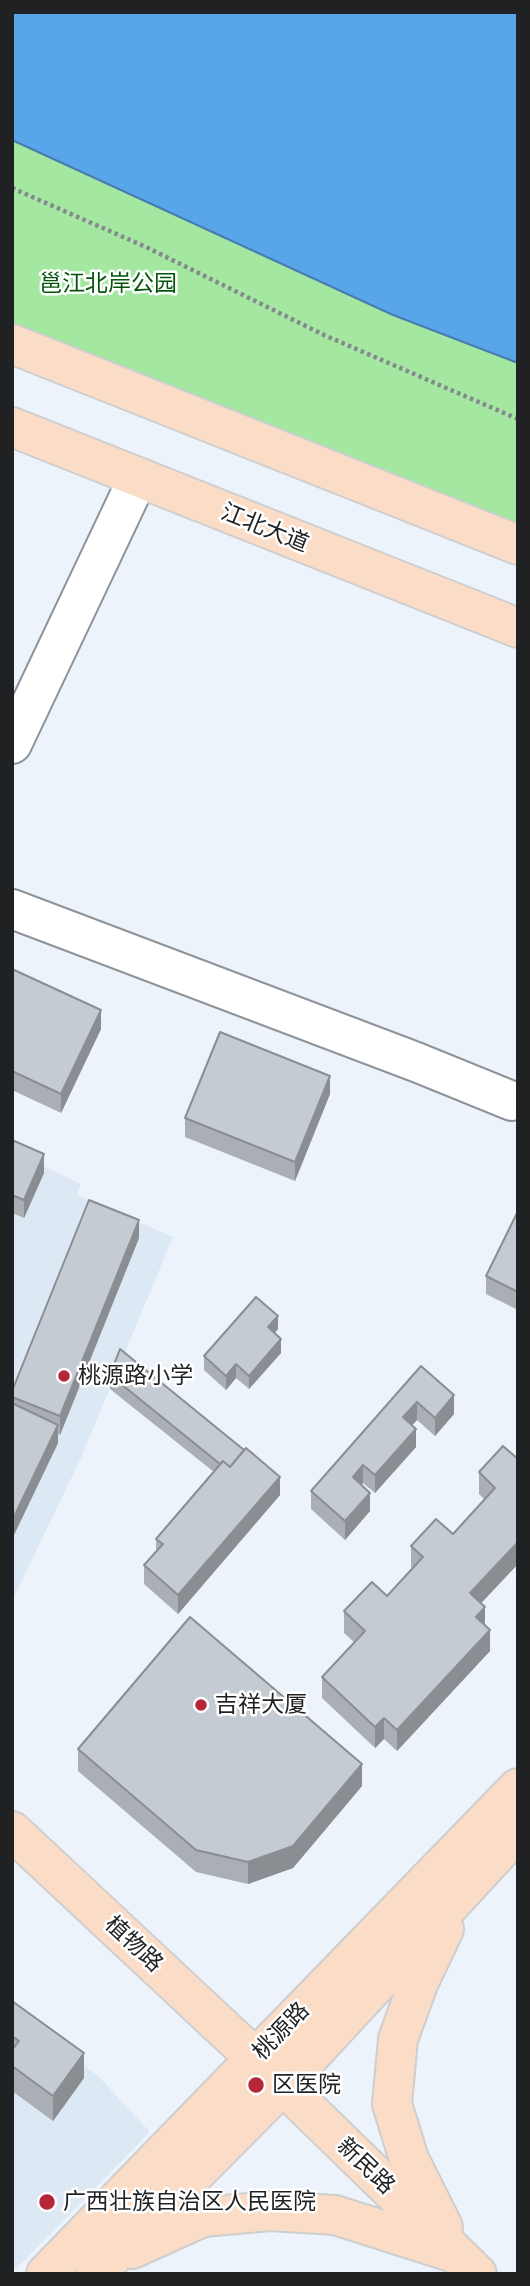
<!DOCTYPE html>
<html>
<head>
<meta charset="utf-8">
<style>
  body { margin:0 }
  #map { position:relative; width:530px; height:2286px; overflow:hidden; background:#edf3fb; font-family:"Golos Text",sans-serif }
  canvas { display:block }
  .frame { position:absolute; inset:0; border:14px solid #1f2123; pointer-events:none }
</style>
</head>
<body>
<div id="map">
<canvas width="530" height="2286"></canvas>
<div class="frame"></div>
</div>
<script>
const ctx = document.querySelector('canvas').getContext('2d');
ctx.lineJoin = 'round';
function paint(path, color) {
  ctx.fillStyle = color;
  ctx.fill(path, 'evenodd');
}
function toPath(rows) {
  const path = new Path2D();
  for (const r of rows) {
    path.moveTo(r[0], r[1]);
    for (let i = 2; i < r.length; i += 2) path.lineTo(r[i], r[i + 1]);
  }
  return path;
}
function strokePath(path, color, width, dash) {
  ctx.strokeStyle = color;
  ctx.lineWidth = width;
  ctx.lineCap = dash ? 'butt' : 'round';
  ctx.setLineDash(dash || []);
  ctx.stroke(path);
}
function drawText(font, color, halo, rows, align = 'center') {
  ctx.font = font + ' "Golos Text","Noto Sans SC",sans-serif';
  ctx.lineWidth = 5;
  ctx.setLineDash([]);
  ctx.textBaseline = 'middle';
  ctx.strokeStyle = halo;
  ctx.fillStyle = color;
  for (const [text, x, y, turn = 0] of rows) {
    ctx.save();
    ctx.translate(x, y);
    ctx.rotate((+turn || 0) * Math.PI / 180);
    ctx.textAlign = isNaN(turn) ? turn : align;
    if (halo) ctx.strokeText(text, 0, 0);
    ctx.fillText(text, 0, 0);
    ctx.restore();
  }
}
const built = toPath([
  [12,1151,81,1184,77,1195,173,1237,81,1458,12,1601],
  [12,2010,99,2077,150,2132,12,2273]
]);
const green = toPath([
  [12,140,393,315,518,363,518,545,12,344]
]);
const water = toPath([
  [12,12,518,12,518,363,393,315,12,140,12,12]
]);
const path = toPath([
  [12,188,146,247,324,335,518,419]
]);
const minor = toPath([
  [12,744,138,478],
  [12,909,416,1062,512,1101]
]);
const major = toPath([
  [12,344,518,545],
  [12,427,518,628],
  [12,1831,255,2058,477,2274],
  [443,2227,409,2159,392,2104,398,2039,418,1984,444,1929],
  [132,2249,203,2217,270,2211,335,2215,448,2251],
  [46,2274,518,1788],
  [95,2274,283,2085,518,1831]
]);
const wall = toPath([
  [12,969,101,1029,61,1113,12,1090],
  [330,1094,295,1181,185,1137,185,1118],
  [12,1140,44,1173,24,1218,12,1213],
  [518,1211,518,1310,486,1294,486,1276],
  [139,1238,60,1435,58,1434,58,1443,12,1539,12,1391],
  [278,1329,274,1333,281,1353,249,1389,236,1378,226,1390,204,1370,204,1356],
  [421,1366,454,1414,435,1436,417,1420,412,1425,416,1447,375,1493,363,1483,362,1485,370,1511,345,1540,311,1509,311,1491],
  [110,1375,280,1495,178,1614,144,1584,144,1565,156,1551,156,1539,214,1472,110,1389],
  [518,1459,518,1564,481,1603,490,1651,397,1751,384,1739,375,1748,322,1698,322,1677,354,1642,344,1633,344,1611,387,1596,412,1569,411,1567,411,1546,453,1534,484,1499,479,1494,479,1472],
  [78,1749,362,1786,293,1868,248,1884,196,1872,78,1771],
  [12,2001,84,2078,53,2121,12,2091]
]);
const shadedWall = toPath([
  [101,1010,101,1029,61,1113,61,1094],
  [330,1076,330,1094,295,1181,295,1162],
  [44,1154,44,1173,24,1218,24,1200],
  [139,1220,139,1238,60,1435,60,1416],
  [278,1316,278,1329,268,1341,268,1327],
  [281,1339,281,1353,249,1389,249,1376],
  [236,1364,236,1378,226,1390,226,1376],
  [454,1395,454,1414,435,1436,435,1418],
  [417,1402,417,1420,403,1435,403,1417],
  [58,1425,58,1443,12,1539,12,1521],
  [416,1429,416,1447,375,1493,375,1475],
  [363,1465,363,1483,353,1496,353,1477],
  [280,1477,280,1495,178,1614,178,1595],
  [370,1493,370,1511,345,1540,345,1521],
  [518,1542,518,1564,470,1615,470,1593],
  [485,1607,485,1629,476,1617],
  [490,1630,490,1651,397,1751,397,1730],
  [384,1718,384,1739,375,1748,375,1727],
  [362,1764,362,1786,293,1868,248,1884,248,1862],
  [84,2053,84,2078,53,2121,53,2096]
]);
const building = toPath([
  [12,969,101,1010,61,1094,12,1071,12,969],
  [220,1032,330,1076,295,1162,185,1118,220,1032],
  [12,1140,44,1154,24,1200,12,1195,12,1140],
  [89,1200,139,1220,60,1416,12,1397,12,1391,89,1200],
  [518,1211,518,1292,486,1276,518,1211],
  [256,1297,278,1316,268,1327,281,1339,249,1376,236,1364,226,1376,204,1356,256,1297],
  [120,1349,244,1450,230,1467,223,1461,220,1464,110,1375,120,1349],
  [421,1366,454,1395,435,1418,417,1402,403,1417,416,1429,375,1475,363,1465,353,1477,370,1493,345,1521,311,1491,421,1366],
  [12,1403,58,1425,12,1521,12,1403],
  [503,1446,518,1459,518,1542,470,1593,485,1607,476,1617,490,1630,397,1730,384,1718,375,1727,322,1677,365,1631,344,1611,372,1582,387,1596,423,1557,411,1546,436,1519,453,1534,495,1488,479,1472,503,1446],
  [246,1448,280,1477,178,1595,144,1565,163,1544,156,1539,223,1461,230,1467,246,1448],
  [190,1617,362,1764,293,1846,248,1862,196,1850,78,1749,190,1617],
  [12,2001,84,2053,53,2096,12,2066,12,2050,19,2041,12,2036,12,2001]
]);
const markers = [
  [64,1376,7,"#b72538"],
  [201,1705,7,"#b72538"],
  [256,2085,9,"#b72538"],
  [47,2202,9,"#b72538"]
];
const parkNames = [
  ["邕江北岸公园",108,284]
];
const streetNames = [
  ["江北大道",265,528,22],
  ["植物路",134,1944,43],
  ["桃源路",281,2031,-46],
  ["新民路",366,2166,44]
];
const poiNames = [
  ["桃源路小学",78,1376],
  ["吉祥大厦",215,1705],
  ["区医院",272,2085],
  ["广西壮族自治区人民医院",63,2202]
];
paint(built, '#dde8f5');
paint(green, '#a3e7a1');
paint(water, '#58a5e9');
strokePath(water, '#477dae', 2);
strokePath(minor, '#8d9399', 42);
strokePath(major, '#cececf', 42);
strokePath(path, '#85898e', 4.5, [3.5, 3.5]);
strokePath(minor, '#fff', 38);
strokePath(major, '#fbddc7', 38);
paint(wall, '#a9afb5');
paint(shadedWall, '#8a8e93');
paint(building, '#c5cbd2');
strokePath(building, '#8a8e93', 2);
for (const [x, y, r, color] of markers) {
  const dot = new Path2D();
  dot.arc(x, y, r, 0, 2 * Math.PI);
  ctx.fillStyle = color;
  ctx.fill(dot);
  strokePath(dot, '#fff', 2.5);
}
drawText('23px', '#03550e', '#fff', parkNames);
drawText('23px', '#1f2123', '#fff', streetNames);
drawText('23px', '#1f2123', '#fff', poiNames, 'left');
</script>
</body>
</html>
